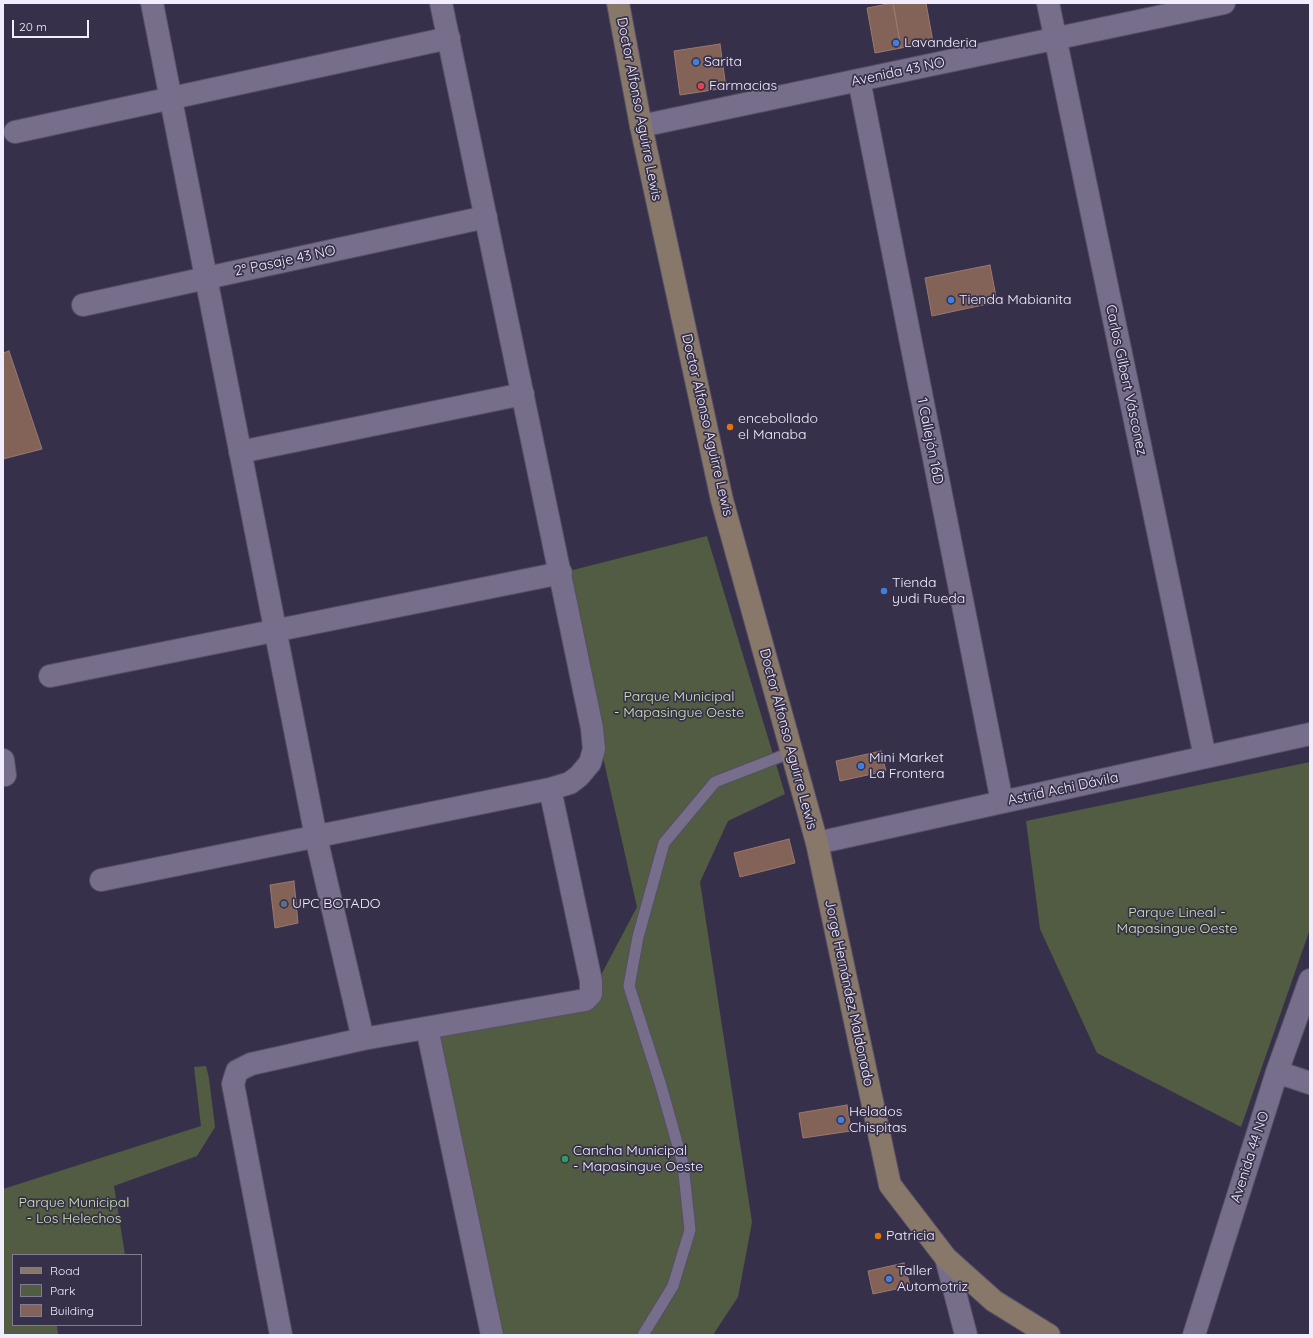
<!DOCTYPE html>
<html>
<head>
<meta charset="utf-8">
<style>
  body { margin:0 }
  #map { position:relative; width:1313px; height:1338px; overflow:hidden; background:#37304a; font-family:Quicksand,sans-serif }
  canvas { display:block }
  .frame { position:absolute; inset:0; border:4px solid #f1edfe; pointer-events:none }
  .legend { position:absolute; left:12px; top:1254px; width:130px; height:72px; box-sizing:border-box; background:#37304a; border:1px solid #817c92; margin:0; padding:5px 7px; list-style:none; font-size:12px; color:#f1edfe }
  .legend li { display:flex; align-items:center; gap:8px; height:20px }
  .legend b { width:20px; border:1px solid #817c92 }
  .scale { position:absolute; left:12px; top:20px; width:77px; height:18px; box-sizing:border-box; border:2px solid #f1edfe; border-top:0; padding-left:5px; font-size:12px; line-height:14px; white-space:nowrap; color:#f1edfe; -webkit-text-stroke:3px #37304a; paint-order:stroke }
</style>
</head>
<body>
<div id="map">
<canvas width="1313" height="1338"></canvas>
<div class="frame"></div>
<ul class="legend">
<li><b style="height:5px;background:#877869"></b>Road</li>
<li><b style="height:11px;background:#515c43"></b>Park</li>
<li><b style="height:11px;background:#836258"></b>Building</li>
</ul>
<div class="scale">20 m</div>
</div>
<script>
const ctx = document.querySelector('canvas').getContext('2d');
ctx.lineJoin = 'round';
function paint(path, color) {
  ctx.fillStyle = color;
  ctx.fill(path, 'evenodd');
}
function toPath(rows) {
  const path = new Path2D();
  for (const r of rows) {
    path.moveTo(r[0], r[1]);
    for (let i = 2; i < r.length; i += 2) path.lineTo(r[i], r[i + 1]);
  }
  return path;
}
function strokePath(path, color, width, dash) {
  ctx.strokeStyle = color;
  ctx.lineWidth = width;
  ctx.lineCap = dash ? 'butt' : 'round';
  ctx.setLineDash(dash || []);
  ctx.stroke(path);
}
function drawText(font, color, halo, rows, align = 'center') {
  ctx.font = font + ' Quicksand,sans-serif';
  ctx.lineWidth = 3.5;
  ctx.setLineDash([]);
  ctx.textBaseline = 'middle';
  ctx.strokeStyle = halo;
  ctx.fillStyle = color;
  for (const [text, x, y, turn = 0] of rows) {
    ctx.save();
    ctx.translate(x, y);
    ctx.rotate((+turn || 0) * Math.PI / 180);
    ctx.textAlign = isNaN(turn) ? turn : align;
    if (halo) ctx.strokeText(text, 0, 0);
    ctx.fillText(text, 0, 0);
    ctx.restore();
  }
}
const green = toPath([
  [707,536,785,794,728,821,700,882,752,1222,738,1297,713,1335,492,1335,427,1028,591,994,637,907,561,573],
  [1310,762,1310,929,1241,1127,1097,1053,1040,929,1026,821],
  [206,1066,209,1078,215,1127,197,1156,114,1186,125,1255,13,1255,13,1325,57,1325,58,1335,3,1335,3,1189,201,1126,194,1067]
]);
const building = toPath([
  [893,3,901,48,875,53,867,8,893,3],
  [893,3,926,3,933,42,901,48,893,3],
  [720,44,726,88,680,95,674,51,720,44],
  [990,265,997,302,932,316,925,278,990,265],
  [9,351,42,449,3,459,3,353,9,351],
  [881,751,886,771,840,781,836,761,881,751],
  [789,839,795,863,740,877,734,853,789,839],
  [294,881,298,923,275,928,270,885,294,881],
  [847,1105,851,1131,803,1138,799,1113,847,1105],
  [904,1263,910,1286,873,1294,868,1271,904,1263]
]);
const lane = toPath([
  [643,1335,673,1286,690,1230,683,1164,661,1086,629,986,638,937,664,843,715,782,792,752]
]);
const street = toPath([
  [152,3,316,837,363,1039,585,1000,591,994,591,981,550,789],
  [1048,3,1205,757],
  [859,80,1002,802],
  [641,126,1224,3],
  [15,132,449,38],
  [83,305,486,217],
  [240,452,523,394],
  [50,676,561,573],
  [3,760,5,775],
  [817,843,1310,734],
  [101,880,550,789,570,783,579,776,590,763,594,749,592,728,441,3],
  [427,1028,492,1335],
  [1277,1072,1310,1083],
  [946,1258,966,1335],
  [281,1335,233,1084,237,1071,251,1064,363,1039],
  [1194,1335,1277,1072,1310,980]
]);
const secondary = toPath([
  [618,3,641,126,722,500,817,843,890,1185,946,1258,994,1301,1049,1335]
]);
const markers = [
  [896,43,4,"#3f7fe0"],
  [696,62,4,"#3f7fe0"],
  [701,86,4,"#e0444e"],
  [951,300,4,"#3f7fe0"],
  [730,427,4,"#e8710a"],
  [884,591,4,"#3f7fe0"],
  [861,766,4,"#3f7fe0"],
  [284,904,4,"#5c6f8a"],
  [841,1120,4,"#3f7fe0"],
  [565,1159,4,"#2e9e5b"],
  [878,1236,4,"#e8710a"],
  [889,1279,4,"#3f7fe0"]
];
const poiNames = [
  ["Lavanderia",904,43],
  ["Sarita",704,62],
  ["Farmacias",709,86],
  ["Tienda Mabianita",959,300],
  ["encebollado",738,419],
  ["el Manaba",738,435],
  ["Tienda",892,583],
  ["yudi Rueda",892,599],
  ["Mini Market",869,758],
  ["La Frontera",869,774],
  ["UPC BOTADO",292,904],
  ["Helados",849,1112],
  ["Chispitas",849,1128],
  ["Cancha Municipal",573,1151],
  ["- Mapasingue Oeste",573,1167],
  ["Patricia",886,1236],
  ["Taller",897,1271],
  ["Automotriz",897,1287]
];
const streetNames = [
  ["Avenida 43 NO",898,72,-12],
  ["Doctor Alfonso Aguirre Lewis",639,109,79],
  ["2° Pasaje 43 NO",285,261,-12],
  ["Carlos Gilbert Vásconez",1126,380,78],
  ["Doctor Alfonso Aguirre Lewis",707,425,77],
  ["1 Callejón 16D",930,441,79],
  ["Doctor Alfonso Aguirre Lewis",788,739,75],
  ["Astrid Achi Dávila",1063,789,-12],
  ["Jorge Hernández Maldonado",849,993,78],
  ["Avenida 44 NO",1250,1157,-72]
];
const parkNames = [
  ["Parque Municipal",679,697],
  ["- Mapasingue Oeste",679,713],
  ["Parque Lineal -",1177,913],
  ["Mapasingue Oeste",1177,929],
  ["Parque Municipal",74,1203],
  ["- Los Helechos",74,1219]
];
paint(green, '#515c43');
paint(building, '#836258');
strokePath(building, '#9a786d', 1);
strokePath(lane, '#564f65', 13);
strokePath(street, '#564f65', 24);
strokePath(secondary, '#564f65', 24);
strokePath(lane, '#766e8b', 11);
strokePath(street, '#766e8b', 22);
strokePath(secondary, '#877869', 22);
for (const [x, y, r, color] of markers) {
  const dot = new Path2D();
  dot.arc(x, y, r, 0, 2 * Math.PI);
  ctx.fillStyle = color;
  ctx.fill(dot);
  strokePath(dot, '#37304a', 1.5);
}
drawText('14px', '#f1edfe', '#37304a', poiNames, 'left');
drawText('14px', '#f1edfe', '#37304a', streetNames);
drawText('14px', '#cce4ae', '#37304a', parkNames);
</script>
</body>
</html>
